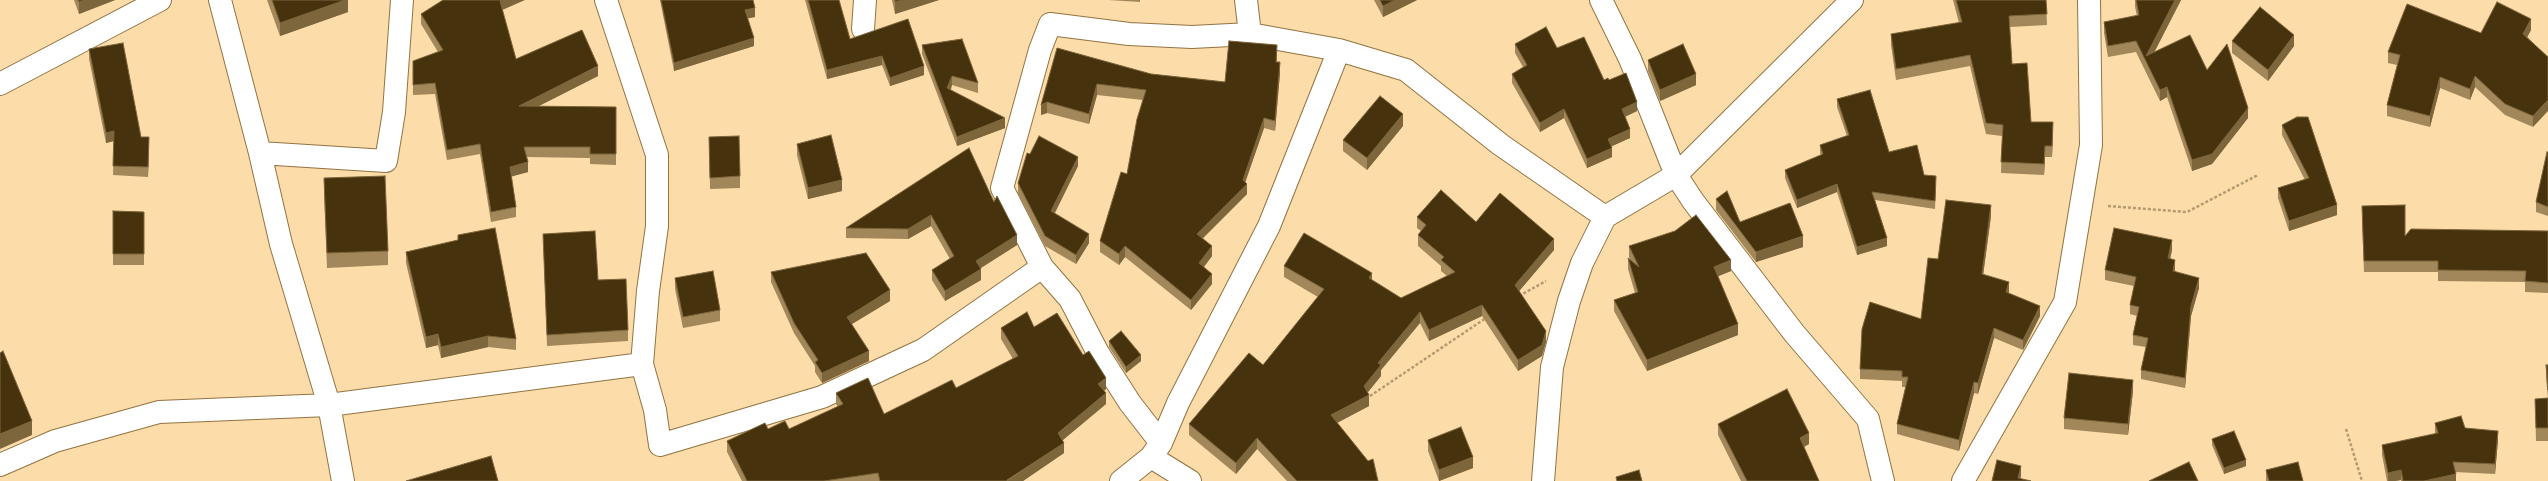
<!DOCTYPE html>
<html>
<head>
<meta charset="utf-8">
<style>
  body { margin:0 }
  canvas { display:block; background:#fcdca8 }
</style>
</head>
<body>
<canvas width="2548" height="481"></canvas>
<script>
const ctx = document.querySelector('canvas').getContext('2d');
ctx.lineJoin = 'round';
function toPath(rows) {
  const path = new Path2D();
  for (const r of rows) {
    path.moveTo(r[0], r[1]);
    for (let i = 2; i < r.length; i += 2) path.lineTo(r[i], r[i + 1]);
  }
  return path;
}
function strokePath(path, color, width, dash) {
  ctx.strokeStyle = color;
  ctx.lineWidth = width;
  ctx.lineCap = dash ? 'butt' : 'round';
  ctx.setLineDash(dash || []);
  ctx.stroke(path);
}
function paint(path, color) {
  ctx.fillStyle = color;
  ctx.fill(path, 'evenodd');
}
const path = toPath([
  [2108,206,2187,212,2258,175],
  [1519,296,1546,281],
  [1370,396,1486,318],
  [2346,429,2362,481]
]);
const street = toPath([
  [220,0,260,153,281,244,329,405,642,364],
  [606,0,657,155,657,226,648,291,642,364,655,410,660,445,822,397,923,350,1042,267],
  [1246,0,1250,34],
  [1601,0,1630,59,1676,175,1693,201,1794,333,1868,419,1883,481],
  [863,29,865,0],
  [0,84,160,0],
  [260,153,386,161,394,112,402,0],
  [1161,443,1130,403,1098,353,1070,299,1042,267,1002,188,1040,50,1050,24,1129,34,1192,37,1250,34,1339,50,1406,70,1501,145,1605,217],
  [1151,457,1190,481],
  [0,465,55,441,159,412,329,405,343,481],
  [1121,481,1151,457,1161,443,1178,403,1269,226,1339,50],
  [1543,481,1552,367,1569,301,1582,263,1605,217,1676,175,1852,0],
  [1963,481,2065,302,2091,145,2089,0]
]);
const wall = toPath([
  [74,0,115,0,79,14],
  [267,0,348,0,348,12,280,36],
  [660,0,753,0,755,17,747,18,754,46,674,71],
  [805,0,839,0,850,39,924,75,890,86,882,65,827,79],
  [892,0,939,0,895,14],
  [1108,0,1140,0,1140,2],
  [1374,0,1417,0,1383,17],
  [1953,0,2046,0,2047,25,2010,27,2012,64,2031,122,2053,133,2052,157,2045,157,2044,175,2001,173,2002,136,1986,134,1970,66,1896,80,1891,45,1891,34,1959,23],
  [2135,0,2181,0,2154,53,2207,70,2248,118,2212,164,2192,171,2167,97,2160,101,2136,52,2108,57,2104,33,2104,22,2137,16,2135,7],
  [502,10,516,59,598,76,539,106,616,107,616,165,590,164,590,158,527,157,528,172,511,176,516,207,516,217,491,222,480,154,447,160,435,94,413,95,413,61,438,52,421,24,421,14],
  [2531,30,2527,37,2548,57,2533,127,2505,115,2475,87,2470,100,2440,88,2430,127,2387,116,2387,105,2397,65,2388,63,2388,52,2481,33],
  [2232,41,2294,46,2268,81,2232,53],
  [1515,44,1557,48,1604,80,1609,80,1637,111,1625,117,1630,138,1611,146,1612,157,1587,168,1564,118,1540,132,1512,83,1512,74,1523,67,1515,53],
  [922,45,978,83,978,93,952,85,951,90,1005,128,957,146,922,54],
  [1057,48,1151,74,1225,82,1277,55,1276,62,1280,73,1275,131,1264,128,1245,182,1247,194,1203,238,1212,256,1204,267,1212,284,1191,310,1125,257,1119,265,1100,252,1100,241,1127,174,1143,100,1097,95,1089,124,1047,113,1041,115],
  [89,49,141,137,149,147,148,177,113,175,114,141,106,143,89,59],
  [1648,60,1696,85,1660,101,1648,71],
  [1837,99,1889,152,1924,175,1936,184,1935,209,1875,200,1887,246,1857,255,1837,192,1797,208,1785,178,1785,170,1821,155,1820,153,1820,145,1847,136,1837,107],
  [2282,125,2337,215,2289,231,2278,198,2278,188,2305,180,2282,135],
  [1403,126,1367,170,1343,151,1343,140],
  [709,137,740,176,740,188,710,189],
  [797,144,842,191,808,199,797,155],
  [2548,152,2548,216,2536,212,2536,202],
  [1030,154,1078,166,1054,213,1089,243,1076,264,1045,246,1018,193,1018,183],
  [324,178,388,251,388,265,327,268,324,193],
  [1716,199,1740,222,1803,247,1756,262,1716,210],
  [994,202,1017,245,981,268,981,280,945,301,932,280,932,270,950,259,931,226,908,239,846,238,846,228],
  [113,211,144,212,144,265,113,265],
  [1991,216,1983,274,2009,292,2008,293,2040,316,2023,350,1994,338,1978,394,1974,393,1959,451,1897,434,1897,424,1906,387,1902,387,1902,381,1860,379,1860,369,1921,319,1938,259],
  [1417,217,1476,222,1554,250,1519,291,1546,342,1542,356,1518,371,1482,316,1429,341,1420,323,1381,370,1381,376,1368,392,1369,406,1337,423,1378,481,1287,481,1257,449,1236,474,1189,435,1189,424,1263,365,1318,297,1284,277,1284,266,1372,280,1401,298,1447,276,1441,271,1441,266,1418,246,1418,235,1421,231,1417,228],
  [2362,217,2405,236,2548,231,2548,293,2525,292,2525,282,2438,281,2438,272,2364,272],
  [543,234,598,280,628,330,628,341,547,346],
  [458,235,516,339,516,350,488,347,441,358,438,345,426,348,406,263,406,252,458,240],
  [1629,246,1731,271,1718,276,1738,335,1647,371,1614,311,1614,300,1635,293,1628,269,1628,258,1630,260,1629,257],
  [2172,250,2170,259,2175,270,2175,271,2199,288,2191,316,2185,388,2141,379,2141,370,2146,347,2133,345,2133,335,2137,316,2130,314,2130,305,2134,286,2105,280,2105,270],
  [771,272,890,301,852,324,869,361,822,383,815,372,815,366,794,333,771,282],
  [675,278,720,310,720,321,683,328,675,289],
  [1034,327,1083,355,1106,389,1104,391,1106,404,1063,440,1064,453,1023,481,742,481,727,452,727,441,768,429,789,429,838,407,836,404,836,393,884,414,956,388,1013,359,1001,339,1001,328],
  [1109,341,1141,361,1126,373,1109,347],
  [2546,365,2548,365,2548,441,2536,441,2535,399,2548,398,2546,378],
  [2133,391,2128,435,2064,429,2064,418],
  [2435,423,2465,428,2498,440,2495,474,2455,472,2456,481,2401,481,2401,480,2395,481,2387,481,2382,455,2382,445,2435,434],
  [1718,424,1809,444,1804,447,1819,481,1741,481,1718,435],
  [2212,439,2246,466,2224,474,2212,445],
  [1428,440,1473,468,1439,481,1428,451],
  [2266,470,2303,481,2266,481]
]);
const shadedWall = toPath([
  [85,0,115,0,79,14,79,2],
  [345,0,348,0,348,12,280,36,280,23],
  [501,0,525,0,500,11,500,1],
  [903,0,939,0,895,14,895,2],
  [1395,0,1417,0,1383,17,1383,6],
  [2175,0,2181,0,2148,64,2146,56],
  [755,8,755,17,745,19,745,10],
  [2531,19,2531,30,2523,45,2523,34],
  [2294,35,2294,46,2268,81,2268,70],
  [754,38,754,46,674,71,674,63],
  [1277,45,1277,55,1276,73,1276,62],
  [882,56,882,65,827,79,827,70],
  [1280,62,1280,73,1275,131,1275,121],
  [598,66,598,76,519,116,519,106],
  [924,66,924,75,890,86,890,78],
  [1696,74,1696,85,1660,101,1660,90],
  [952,76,952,85,947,98,947,88],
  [2475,76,2475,87,2470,100,2470,89],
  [2440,77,2440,88,2430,127,2430,116],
  [1097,84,1097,95,1089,124,1089,114],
  [2167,87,2167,97,2160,101,2160,90],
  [2548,100,2548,111,2533,127,2533,116],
  [1047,102,1047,113,1041,115,1041,105],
  [1637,102,1637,111,1622,118,1622,109],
  [2248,108,2248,118,2212,164,2192,171,2192,160],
  [1564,109,1564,118,1540,132,1540,123],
  [1403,114,1403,126,1367,170,1367,158],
  [1005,118,1005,128,957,146,957,137],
  [1264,118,1264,128,1244,186,1247,184,1247,194,1197,244,1197,234,1243,180],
  [2053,122,2053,133,2052,157,2052,146],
  [1630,129,1630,138,1608,148,1608,139],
  [114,131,114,141,106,143,106,133],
  [149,137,149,147,148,177,148,167],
  [2045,146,2045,157,2044,175,2044,164],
  [1612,148,1612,157,1587,168,1587,159],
  [1078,157,1078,166,1051,221,1051,211],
  [528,162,528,172,510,177,510,167],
  [842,180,842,191,808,199,808,188],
  [1837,184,1837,192,1797,208,1797,200],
  [1991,205,1991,216,1982,284,1982,274],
  [2337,205,2337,215,2289,231,2289,221],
  [931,215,931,226,908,239,908,229],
  [1089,234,1089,243,1076,264,1076,255],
  [1017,235,1017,245,976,271,976,261],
  [1803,236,1803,247,1756,262,1756,252],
  [1887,238,1887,246,1857,255,1857,247],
  [1554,239,1554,250,1515,296,1515,285],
  [2172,240,2172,250,2168,268,2168,258],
  [1125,246,1125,257,1119,265,1119,254],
  [1212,246,1212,256,1199,273,1199,263],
  [1731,260,1731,271,1714,278,1714,267],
  [2175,260,2175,270,2173,280,2173,271],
  [981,269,981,280,945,301,945,291],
  [1372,273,1372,284,1369,278],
  [1212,274,1212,284,1191,310,1191,300],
  [2199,278,2199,288,2191,316,2185,388,2185,378,2191,306],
  [2009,282,2009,292,2006,302,2006,292],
  [890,290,890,301,847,327,847,317],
  [1482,305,1482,316,1429,341,1429,330],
  [2040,306,2040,316,2023,350,2023,340],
  [1420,312,1420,323,1381,370,1381,376,1364,397,1364,386,1378,363],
  [1738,324,1738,335,1647,371,1647,360],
  [1994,328,1994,338,1978,394,1978,383],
  [1546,331,1546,342,1542,356,1518,371,1518,360],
  [438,334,438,345,426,348,426,337],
  [488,336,488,347,441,358,441,347],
  [869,351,869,361,822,383,822,373],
  [1141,355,1141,361,1126,373,1126,367],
  [1106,378,1106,389,1098,395,1098,384],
  [2133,380,2133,391,2128,435,2128,424],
  [1974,382,1974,393,1959,451,1959,440],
  [1106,393,1106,404,1058,444,1058,433],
  [1369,395,1369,406,1331,426,1331,415],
  [32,421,32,435,0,449,0,434],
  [2498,431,2498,440,2495,474,2495,464],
  [1809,433,1809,444,1800,449,1800,438],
  [1257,438,1257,449,1236,474,1236,463],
  [1064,443,1064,453,1023,481,1007,481],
  [1473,457,1473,468,1439,481,1439,470],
  [2246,460,2246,466,2224,474,2224,468],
  [2021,466,2021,476,2020,481,2018,478],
  [2401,470,2401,480,2395,481,2388,481,2388,473],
  [2456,474,2456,481,2424,481]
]);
const building = toPath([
  [78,0,85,0,79,2,78,0],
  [272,0,345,0,280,23,272,0],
  [443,0,501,0,500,1,516,59,582,30,598,66,519,106,616,107,616,154,590,154,590,147,524,147,528,162,510,167,516,207,491,212,480,144,447,150,435,83,413,85,413,61,443,50,421,14,443,0],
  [661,0,753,0,755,8,745,10,754,38,674,63,661,0],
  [808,0,839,0,850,39,908,19,924,66,890,78,882,56,827,70,808,0],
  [895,0,903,0,895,2,895,0],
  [1380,0,1395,0,1383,6,1380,0],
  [1956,0,2046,0,2047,14,2009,16,2012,64,2027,63,2031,122,2053,122,2052,146,2045,146,2044,164,2001,162,2003,125,1986,123,1970,55,1896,69,1891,34,1962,22,1956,0],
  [2136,0,2175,0,2146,56,2190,35,2207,70,2227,44,2248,108,2212,154,2192,160,2167,87,2160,90,2136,41,2108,46,2104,22,2139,15,2136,0],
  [2497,2,2531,19,2523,34,2548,57,2548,100,2533,116,2505,104,2475,76,2470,89,2440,77,2430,116,2387,105,2400,55,2388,52,2407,4,2481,33,2497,2],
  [2260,7,2294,35,2268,70,2232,41,2260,7],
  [1546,27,1557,48,1584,37,1604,80,1608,78,1609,80,1626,73,1637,102,1622,109,1630,129,1608,139,1612,148,1587,159,1564,109,1540,123,1512,74,1527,65,1515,44,1546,27],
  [962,39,978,83,952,76,947,88,1005,118,957,137,922,45,962,39],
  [1229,41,1277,45,1276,62,1280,62,1275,121,1264,118,1243,180,1247,184,1197,234,1212,246,1199,263,1212,274,1191,300,1125,246,1119,254,1100,241,1121,172,1127,174,1137,119,1146,90,1097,84,1089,114,1047,102,1041,105,1057,48,1151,74,1225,82,1229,41],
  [123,43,141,137,149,137,148,167,113,166,114,131,106,133,89,49,123,43],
  [1683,44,1696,74,1660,90,1648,60,1683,44],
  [1870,90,1889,152,1917,145,1924,175,1936,176,1935,201,1872,192,1887,238,1857,247,1837,184,1797,200,1785,170,1823,154,1820,145,1849,135,1837,99,1870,90],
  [1380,96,1403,114,1367,158,1343,140,1380,96],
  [2297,117,2308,117,2337,205,2289,221,2278,188,2309,178,2282,125,2297,117],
  [831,135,842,180,808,188,797,144,831,135],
  [739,136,740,176,710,178,709,137,739,136],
  [1039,136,1078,157,1051,211,1089,234,1076,255,1045,236,1018,183,1027,153,1030,154,1039,136],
  [969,148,994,202,997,196,1017,235,976,261,981,269,945,291,932,270,954,256,931,215,908,229,846,228,969,148],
  [2547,152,2548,152,2548,207,2536,202,2547,152],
  [385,176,388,251,327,253,324,178,385,176],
  [1441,190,1476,222,1500,193,1554,239,1515,285,1546,331,1542,345,1518,360,1482,305,1429,330,1420,312,1378,363,1381,365,1364,386,1369,395,1331,415,1368,461,1373,459,1378,481,1297,481,1257,438,1236,463,1189,424,1249,353,1263,365,1324,289,1284,266,1304,233,1372,273,1369,278,1401,298,1455,272,1441,260,1444,257,1418,235,1426,225,1417,217,1441,190],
  [1727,191,1740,222,1790,203,1803,236,1756,252,1716,199,1727,191],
  [1946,200,1991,205,1982,274,2009,282,2006,292,2040,306,2023,340,1994,328,1978,383,1974,382,1959,440,1897,424,1908,377,1902,377,1902,371,1860,369,1862,329,1870,302,1921,319,1928,258,1938,259,1946,200],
  [2405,205,2405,236,2411,229,2548,231,2548,283,2525,281,2526,271,2438,270,2438,261,2364,261,2362,206,2405,205],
  [113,211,144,212,144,254,113,254,113,211],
  [1696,215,1731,260,1714,267,1738,324,1647,360,1614,300,1638,292,1628,258,1639,267,1629,246,1675,231,1696,215],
  [495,228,516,339,488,336,441,347,438,334,426,337,406,252,458,240,458,235,495,228],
  [2114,228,2172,240,2168,258,2175,260,2173,271,2199,278,2191,306,2185,378,2141,370,2148,338,2133,335,2139,307,2130,305,2136,277,2105,270,2114,228],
  [595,231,598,280,626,279,628,330,547,335,543,234,595,231],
  [866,253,890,290,847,317,869,351,822,373,815,362,818,360,794,323,771,272,866,253],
  [713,271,720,310,683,317,675,278,713,271],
  [1027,312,1034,327,1057,313,1083,355,1089,351,1106,378,1098,384,1106,393,1058,433,1064,443,1007,480,1007,481,880,481,878,473,824,481,747,481,727,441,765,423,768,429,785,421,789,429,843,404,836,393,868,378,884,414,952,380,956,388,1018,356,1001,328,1027,312],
  [1121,331,1141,355,1126,367,1109,341,1121,331],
  [3,351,32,421,0,434,0,353,3,351],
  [2546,365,2548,365,2548,390,2546,365],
  [2069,373,2133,380,2128,424,2064,418,2069,373],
  [1787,389,1809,433,1800,438,1819,481,1747,481,1718,424,1787,389],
  [2548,398,2548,428,2536,428,2535,399,2548,398],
  [2461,416,2465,428,2498,431,2495,464,2453,462,2456,474,2424,481,2403,481,2401,470,2388,473,2382,445,2438,433,2435,423,2461,416],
  [1461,427,1473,457,1439,470,1428,440,1461,427],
  [2234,431,2246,460,2224,468,2212,439,2234,431],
  [491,456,498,481,406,481,491,456],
  [1997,460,2021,466,2018,478,2031,481,1992,481,1997,460],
  [2189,462,2198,481,2149,481,2189,462],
  [2298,462,2303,481,2269,481,2266,470,2298,462],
  [1639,470,1642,481,1617,481,1616,477,1639,470]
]);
strokePath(street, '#917443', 24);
strokePath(path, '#b49b72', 2.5, [3, 2]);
strokePath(street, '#fff', 22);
paint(wall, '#a1875a');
paint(shadedWall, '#7d653c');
paint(building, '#46320d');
strokePath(building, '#7d653c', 1);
</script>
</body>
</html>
